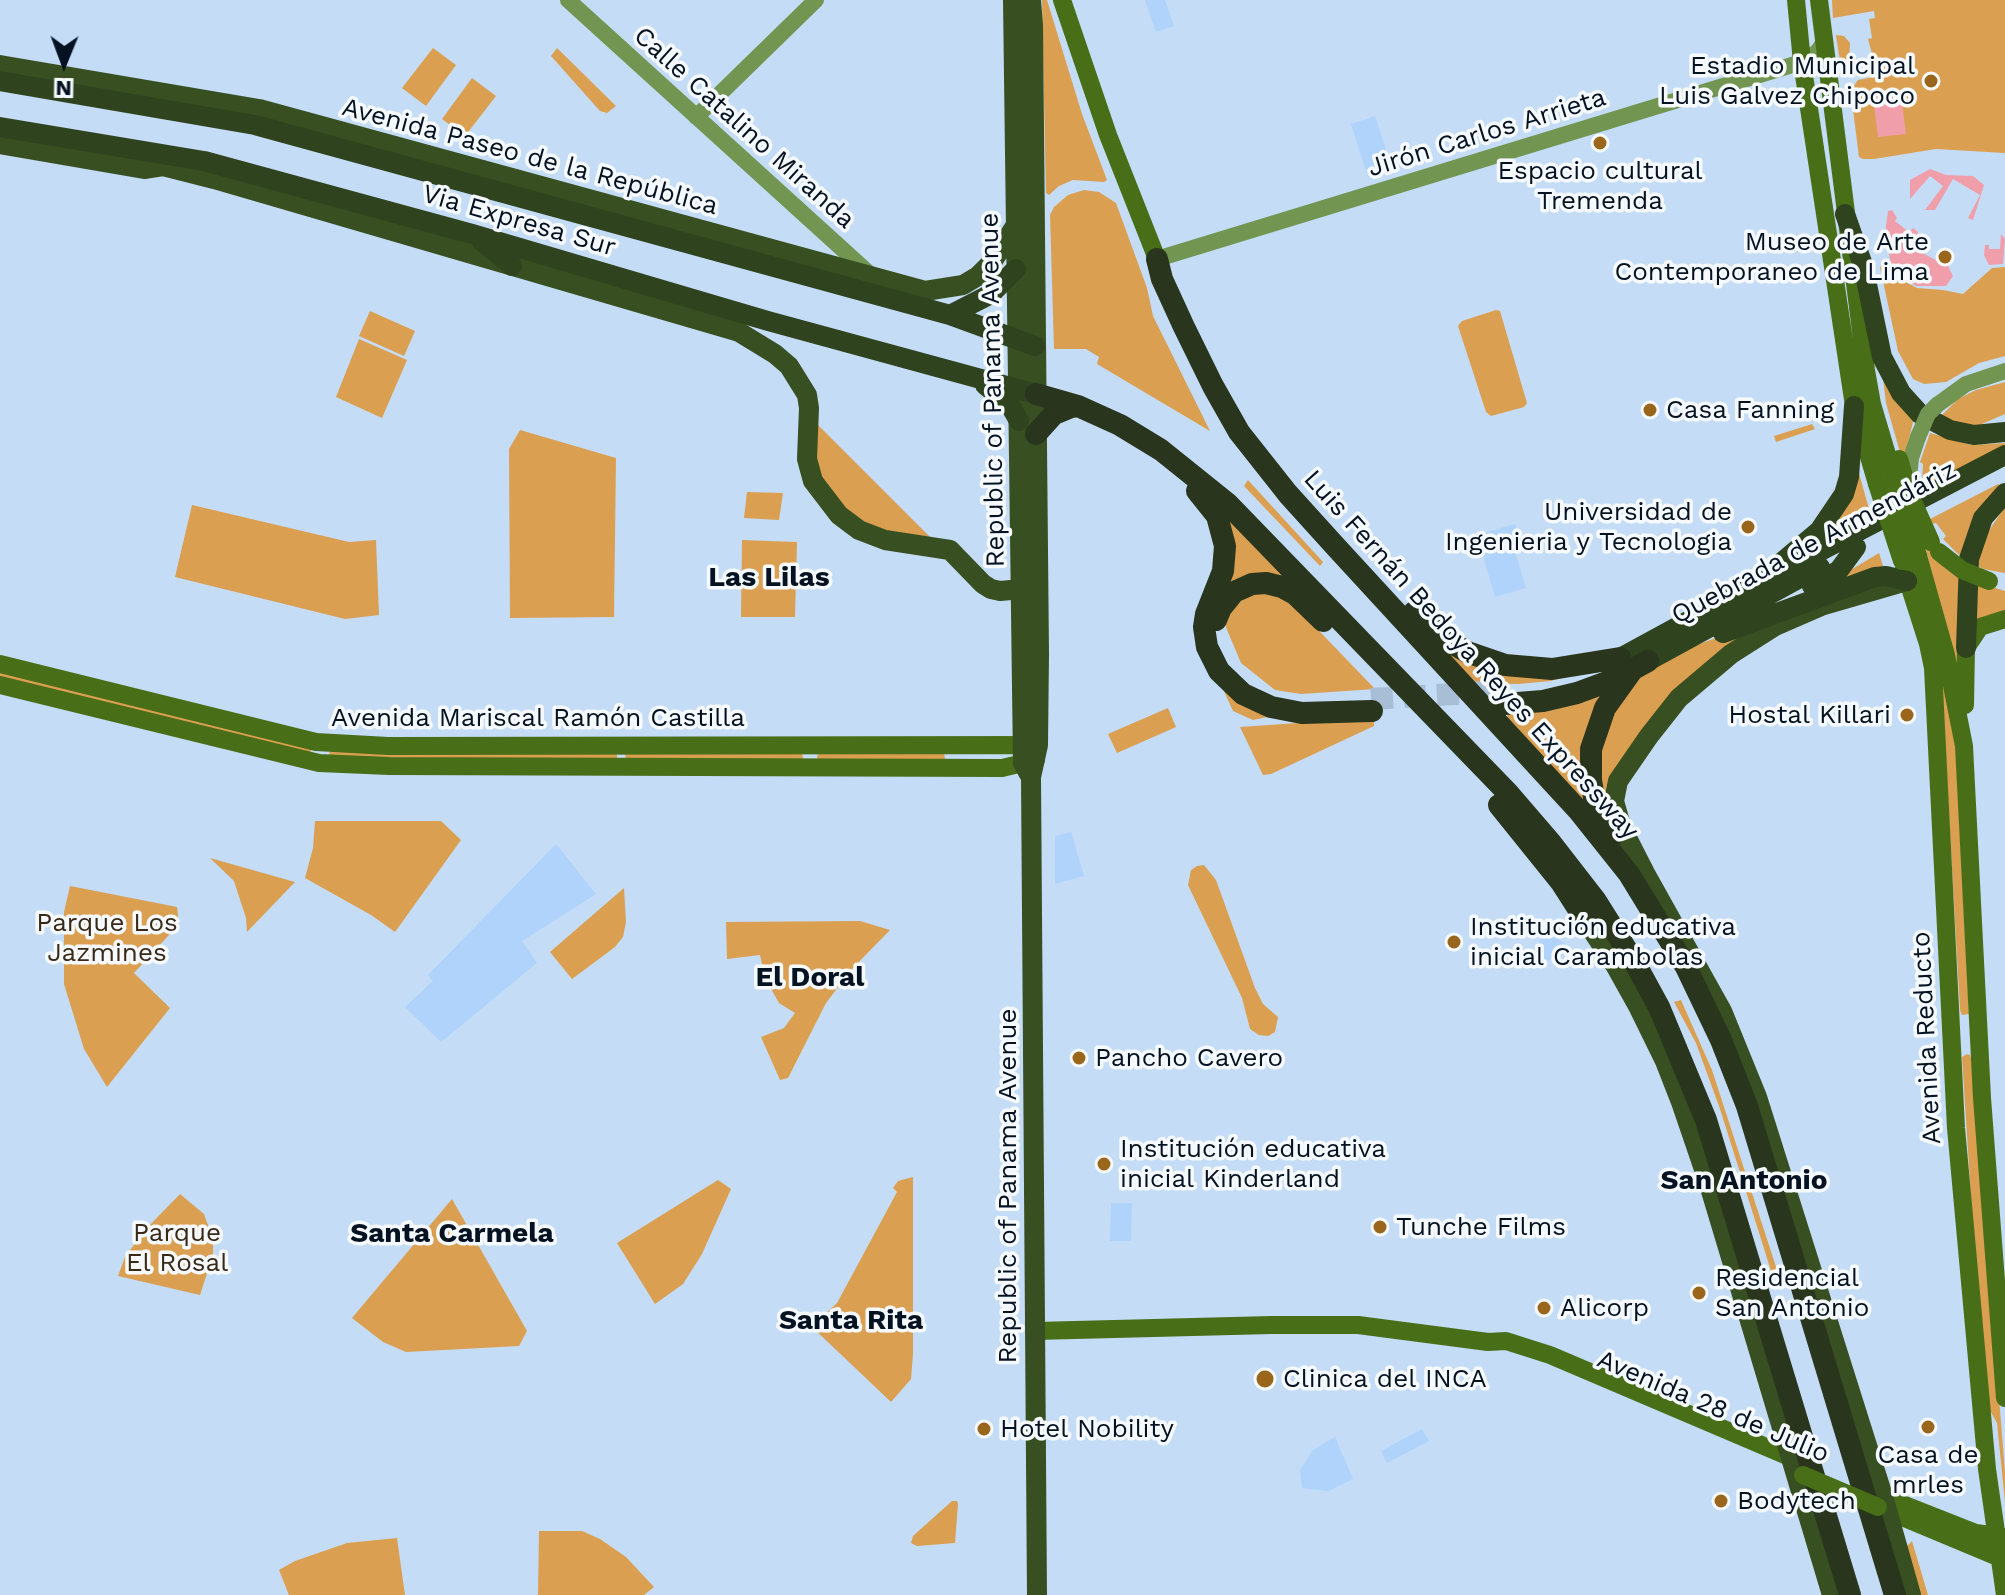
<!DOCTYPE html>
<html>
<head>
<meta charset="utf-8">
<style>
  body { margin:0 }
  #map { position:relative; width:2005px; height:1595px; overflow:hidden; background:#c4dcf6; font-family:"Work Sans",sans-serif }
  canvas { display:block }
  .north { position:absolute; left:24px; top:24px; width:80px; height:80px; -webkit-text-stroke:6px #f6faff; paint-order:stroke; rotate:181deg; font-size:22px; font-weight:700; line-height:32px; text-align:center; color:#041221 }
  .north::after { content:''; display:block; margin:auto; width:28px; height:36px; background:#041221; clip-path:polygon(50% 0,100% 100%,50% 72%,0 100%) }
</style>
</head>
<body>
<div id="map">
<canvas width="2005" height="1595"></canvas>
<div class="north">N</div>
</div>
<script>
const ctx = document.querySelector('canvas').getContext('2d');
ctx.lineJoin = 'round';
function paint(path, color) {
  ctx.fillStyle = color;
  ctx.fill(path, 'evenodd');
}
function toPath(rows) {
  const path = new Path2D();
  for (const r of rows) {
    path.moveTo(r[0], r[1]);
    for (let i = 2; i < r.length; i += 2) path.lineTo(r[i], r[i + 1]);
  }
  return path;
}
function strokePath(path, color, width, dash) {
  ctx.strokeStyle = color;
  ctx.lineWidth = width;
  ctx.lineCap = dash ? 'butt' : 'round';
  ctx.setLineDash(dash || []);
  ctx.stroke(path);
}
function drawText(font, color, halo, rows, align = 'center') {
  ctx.font = font + ' "Work Sans",sans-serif';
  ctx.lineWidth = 7;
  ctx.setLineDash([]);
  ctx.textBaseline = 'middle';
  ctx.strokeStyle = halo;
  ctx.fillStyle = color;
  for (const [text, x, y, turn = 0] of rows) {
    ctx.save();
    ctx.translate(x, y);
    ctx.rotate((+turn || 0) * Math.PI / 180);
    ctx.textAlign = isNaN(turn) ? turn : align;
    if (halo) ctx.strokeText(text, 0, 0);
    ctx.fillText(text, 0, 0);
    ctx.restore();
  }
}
const built = toPath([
  [1145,0,1165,0,1174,26,1156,32],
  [1375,116,1393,171,1368,177,1351,124],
  [1515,524,1522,546,1514,548,1526,588,1495,597,1477,535],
  [1071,832,1084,876,1055,884,1055,836],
  [556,844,596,894,522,941,537,963,441,1042,405,1007,433,981,428,975],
  [1545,932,1566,944,1549,961,1534,951],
  [1111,1203,1132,1203,1131,1241,1110,1241],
  [1422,1429,1429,1441,1387,1463,1381,1451],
  [1335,1437,1353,1479,1328,1491,1302,1488,1300,1470,1313,1450]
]);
const green = toPath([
  [1042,0,1047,0,1082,114,1107,180,1104,182,1073,180,1059,186,1049,195,1046,193],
  [1832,0,2005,0,2005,153,1936,149,1874,159,1863,159,1859,157,1851,94,1852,88,1858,80,1878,76,1868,39,1872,38,1869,19,1875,18,1874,11,1833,18],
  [1836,35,1844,36,1850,43,1849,62,1841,68],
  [433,48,456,65,426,106,402,88],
  [557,48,616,106,607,113,600,111,551,56],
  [472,78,496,96,465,136,442,119],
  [1084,190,1099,192,1116,203,1147,288,1153,316,1210,431,1097,364,1099,357,1086,349,1054,349,1050,215,1054,207,1068,195],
  [1891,264,1900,279,1917,288,1943,290,1963,294,1992,268,2005,267,2005,356,1979,363,1946,382,1924,384,1913,379,1898,351,1880,267],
  [1496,310,1500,311,1527,403,1524,407,1491,416,1486,412,1458,326,1462,321],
  [370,311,415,331,404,356,359,336],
  [359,339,407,360,382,418,336,397],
  [1883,378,1914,418,1903,463,1886,403],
  [2005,382,2005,414,1982,424,1980,429,1939,418,1958,399,1976,390],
  [1812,424,1815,429,1776,442,1774,436],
  [818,425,934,541,877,529,850,515,820,480,814,455],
  [520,430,616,458,614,617,510,618,509,449],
  [1930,433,1972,445,2005,443,2005,450,1921,493,1923,464,1920,462],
  [1857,466,1869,509,1818,535],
  [1248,480,1323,562,1320,566,1244,486],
  [1998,484,2002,487,1970,527,1960,556,1943,539,1946,536,1936,523,1932,524,1930,519],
  [747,492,783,493,779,520,744,518],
  [192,505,349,542,376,540,379,615,345,619,175,577],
  [2005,507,2005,573,1983,569,1977,565,1983,539],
  [1226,516,1285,577,1227,590],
  [742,540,797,542,795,617,741,617],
  [1925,547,1962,579,1957,673],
  [1879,553,1884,569,1807,596],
  [1976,582,2005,591,2005,610,1976,623],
  [1274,592,1299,610,1375,689,1301,694,1275,690,1241,663,1225,625,1231,609,1249,595],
  [1759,622,1720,655,1606,806,1597,759,1619,693,1656,660],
  [1429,633,1454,649,1589,670,1551,681,1518,684,1477,683,1461,670],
  [1940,654,1955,729,1969,1014,1962,1015,1960,1010],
  [0,667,312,745,310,756,0,677],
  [1217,676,1277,715,1253,720,1233,711],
  [1617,681,1605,701,1592,812,1507,718,1509,710],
  [1168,708,1176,727,1117,753,1108,734],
  [1370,718,1374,721,1374,726,1271,774,1263,775,1240,727],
  [335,748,617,754,617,757,616,762,330,757,329,752],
  [802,751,803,759,626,762,625,752],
  [944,752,945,759,940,762,818,762,817,758,818,753],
  [315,821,441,821,461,840,395,932,371,915,305,878,313,848],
  [210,858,295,882,247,932,246,918,234,881],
  [1204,865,1216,880,1255,988,1263,1004,1278,1017,1275,1032,1268,1036,1259,1035,1250,1029,1242,998,1188,885,1191,870,1197,866],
  [70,886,177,907,179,924,134,973,170,1008,107,1087,84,1049,64,984,64,912],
  [624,888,626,922,623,937,615,947,572,979,550,952],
  [860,921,890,930,852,969,826,1003,788,1078,780,1080,761,1037,784,1028,795,1013,779,1003,765,978,760,955,727,959,726,922],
  [1681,1000,1712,1070,1778,1273,1772,1274,1720,1109,1696,1043,1674,1002],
  [1967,1054,1970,1055,1972,1062,2005,1472,2005,1502,1997,1423,1984,1400,1962,1057],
  [913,1177,913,1354,911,1379,891,1402,812,1327,837,1303,897,1192,893,1188,898,1181],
  [718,1180,731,1189,702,1254,683,1284,655,1304,617,1243],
  [180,1194,204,1214,213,1239,213,1255,200,1295,118,1276,125,1257,144,1231],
  [452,1199,527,1331,519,1346,406,1352,383,1342,352,1318],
  [952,1501,957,1501,958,1504,955,1543,917,1546,911,1543,913,1536],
  [539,1531,582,1531,600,1539,626,1557,654,1587,644,1595,538,1595],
  [397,1538,405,1595,289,1595,279,1570,295,1561,347,1543],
  [1912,1541,1928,1595,1920,1595,1906,1547]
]);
const water = toPath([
  [1901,94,1906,134,1878,137,1873,98],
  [1930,169,1946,175,1973,176,1984,185,1973,220,1968,218,1980,195,1953,179,1935,210,1925,210,1943,186,1930,176,1910,199,1910,180],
  [1892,210,1897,218,1895,221,1909,232,1913,228,1918,232,1913,248,1941,263,1946,262,1953,276,1946,286,1916,286,1900,277,1891,264,1885,234,1888,211],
  [2001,234,2005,239,2003,264,1989,265,1984,255,1985,245,1989,245,1989,249,2000,249]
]);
const motorwayTunnel = toPath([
  [1371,699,1505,691]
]);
const tertiary = toPath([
  [568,0,872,276],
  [696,117,816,0],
  [1157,259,1802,62,1818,51,1824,42],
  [1937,405,1966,384,2005,371],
  [1908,487,1911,458,1918,437]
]);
const secondary = toPath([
  [1062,0,1108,135,1157,259],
  [1796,0,1802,62,1854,406,1877,484],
  [1819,0,1866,370,1872,404,1894,478],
  [1899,459,1908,489],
  [1918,556,1946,655,1964,746,1982,1098,2005,1398],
  [1904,569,1928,644,1933,668,1956,1128,1987,1469,2005,1595],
  [0,664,316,742,388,746,1035,745],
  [0,685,319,763,389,766,1002,768,1036,760],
  [1965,705,1966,648,1980,627,2005,619],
  [1035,1331,1272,1325,1358,1325,1488,1342,1506,1341,1550,1355,1799,1461],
  [1872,1492,1976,1533,2005,1537],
  [1878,1507,2005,1560]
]);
const primary = toPath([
  [1013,0,1023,763,1029,774],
  [1031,0,1033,25,1039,654,1038,745,1031,777,1037,1595],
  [0,65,259,109,925,291,963,285,978,276,992,262,1016,225],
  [0,144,144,169,163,166,214,179,739,332,775,354,789,366,807,395,809,408,807,459,813,481,839,515,859,530,885,540,950,550,983,584,991,589,1000,591,1022,589,1037,574],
  [1907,581,1821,606,1775,626,1731,654,1679,698,1649,736,1618,781,1614,801,1621,826,1645,873,1722,1011,1757,1097,1883,1496,1911,1595],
  [1586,921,1615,965,1639,1008,1665,1061,1681,1102,1708,1181,1832,1595]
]);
const trunk = toPath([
  [0,81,255,125,950,315,1035,346],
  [0,127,204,161,472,234,768,321,1036,394],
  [1845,214,1863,265,1882,357,1901,393,1920,414,1950,430,1974,435,2005,432],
  [482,241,512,266],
  [950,315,991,294,1016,269],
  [985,385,1010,405,1019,421],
  [1781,563,1819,531,1844,494,1849,477,1854,406],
  [1812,586,1839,570,1856,547],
  [1723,633,1875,577,1886,576,1907,581],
  [1966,648,1969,559,1983,518,2005,493],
  [1620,658,1732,597,2005,455],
  [1648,661,1820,567]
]);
const motorway = toPath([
  [1157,259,1162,279,1184,327,1213,386,1239,432,1288,494,1336,547,1578,810,1629,874,1686,967,1721,1040,1747,1106,1895,1595],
  [1036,394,1078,406,1120,425,1161,450,1227,503,1508,793,1551,843,1596,901,1635,963,1659,1007,1706,1120,1850,1595],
  [1036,434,1054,414,1071,407,1078,406],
  [1197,491,1217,516,1225,546,1223,571,1206,614,1204,627,1207,647,1219,671,1243,694,1271,707,1302,713,1372,711],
  [1414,612,1442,637,1467,652,1505,665,1552,669,1620,658],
  [1216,620,1221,608,1234,592,1252,584,1266,583,1282,587,1295,594,1323,621],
  [1505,704,1543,701,1577,693,1615,679,1648,661],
  [1499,805,1561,882,1586,921],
  [1612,837,1594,798,1591,780,1591,749,1605,708,1633,669]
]);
const tertiaryBridge = toPath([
  [1918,437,1928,414,1937,405]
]);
const secondaryBridge = toPath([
  [1894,478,1918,556],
  [1877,484,1902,561],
  [1914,504,1931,542],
  [1939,552,1962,570,1989,581],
  [1803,1475,1878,1507]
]);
const markers = [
  [1931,81,8,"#9a661c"],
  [1600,143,8,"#9a661c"],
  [1945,257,8,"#9a661c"],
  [1650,410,8,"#9a661c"],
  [1748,527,8,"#9a661c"],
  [1907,715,8,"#9a661c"],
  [1454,942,8,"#9a661c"],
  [1079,1058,8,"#9a661c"],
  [1104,1164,8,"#9a661c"],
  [1380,1227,8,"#9a661c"],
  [1699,1293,8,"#9a661c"],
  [1544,1308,8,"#9a661c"],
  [1265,1379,10,"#9a661c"],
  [1928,1427,8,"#9a661c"],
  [984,1429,8,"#9a661c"],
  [1721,1501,8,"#9a661c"]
];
const poiNames = [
  ["Estadio Municipal",1915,66,"right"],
  ["Luis Galvez Chipoco",1915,96,"right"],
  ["Espacio cultural",1600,171,"center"],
  ["Tremenda",1600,201,"center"],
  ["Museo de Arte",1929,242,"right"],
  ["Contemporaneo de Lima",1929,272,"right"],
  ["Casa Fanning",1666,410],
  ["Universidad de",1732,512,"right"],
  ["Ingenieria y Tecnologia",1732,542,"right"],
  ["Hostal Killari",1891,715,"right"],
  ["Institución educativa",1470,927],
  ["inicial Carambolas",1470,957],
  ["Pancho Cavero",1095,1058],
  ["Institución educativa",1120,1149],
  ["inicial Kinderland",1120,1179],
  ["Tunche Films",1396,1227],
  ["Residencial",1715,1278],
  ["San Antonio",1715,1308],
  ["Alicorp",1560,1308],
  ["Clinica del INCA",1283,1379],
  ["Hotel Nobility",1000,1429],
  ["Casa de",1928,1455,"center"],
  ["mrles",1928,1485,"center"],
  ["Bodytech",1737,1501]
];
const streetNames = [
  ["Calle Catalino Miranda",744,128,42],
  ["Jirón Carlos Arrieta",1487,133,-17],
  ["Avenida Paseo de la República",530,157,15],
  ["Via Expresa Sur",519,221,16],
  ["Republic of Panama Avenue",993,390,-91],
  ["Quebrada de Armendáriz",1814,543,-28],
  ["Luis Fernán Bedoya Reyes Expressway",1471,655,48],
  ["Avenida Mariscal Ramón Castilla",538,718],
  ["Avenida Reducto",1927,1038,-93],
  ["Republic of Panama Avenue",1008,1186,-90],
  ["Avenida 28 de Julio",1713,1407,23]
];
const parkNames = [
  ["Parque Los",107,923],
  ["Jazmines",107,953],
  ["Parque",177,1233],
  ["El Rosal",177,1263]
];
const neighbourhoodNames = [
  ["Las Lilas",769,578],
  ["El Doral",810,978],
  ["San Antonio",1744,1181],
  ["Santa Carmela",452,1234],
  ["Santa Rita",851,1321]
];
paint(built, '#afd3fb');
paint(green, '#db9f51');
paint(water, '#f09ea9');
strokePath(motorwayTunnel, '#a7bed6', 22, [22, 11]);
strokePath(tertiary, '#729552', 16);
strokePath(secondary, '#486f17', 18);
strokePath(primary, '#385021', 20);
strokePath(trunk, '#30431f', 20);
strokePath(motorway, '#29361d', 22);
strokePath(tertiaryBridge, '#729552', 16);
strokePath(secondaryBridge, '#486f17', 18);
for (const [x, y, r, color] of markers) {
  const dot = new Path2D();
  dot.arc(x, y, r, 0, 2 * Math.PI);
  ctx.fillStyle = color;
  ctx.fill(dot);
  strokePath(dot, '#f6faff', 3);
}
drawText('26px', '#041221', '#f6faff', poiNames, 'left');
drawText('26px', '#041221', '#f6faff', streetNames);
drawText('26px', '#392916', '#f6faff', parkNames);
drawText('bold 28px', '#041221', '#f6faff', neighbourhoodNames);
</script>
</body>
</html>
